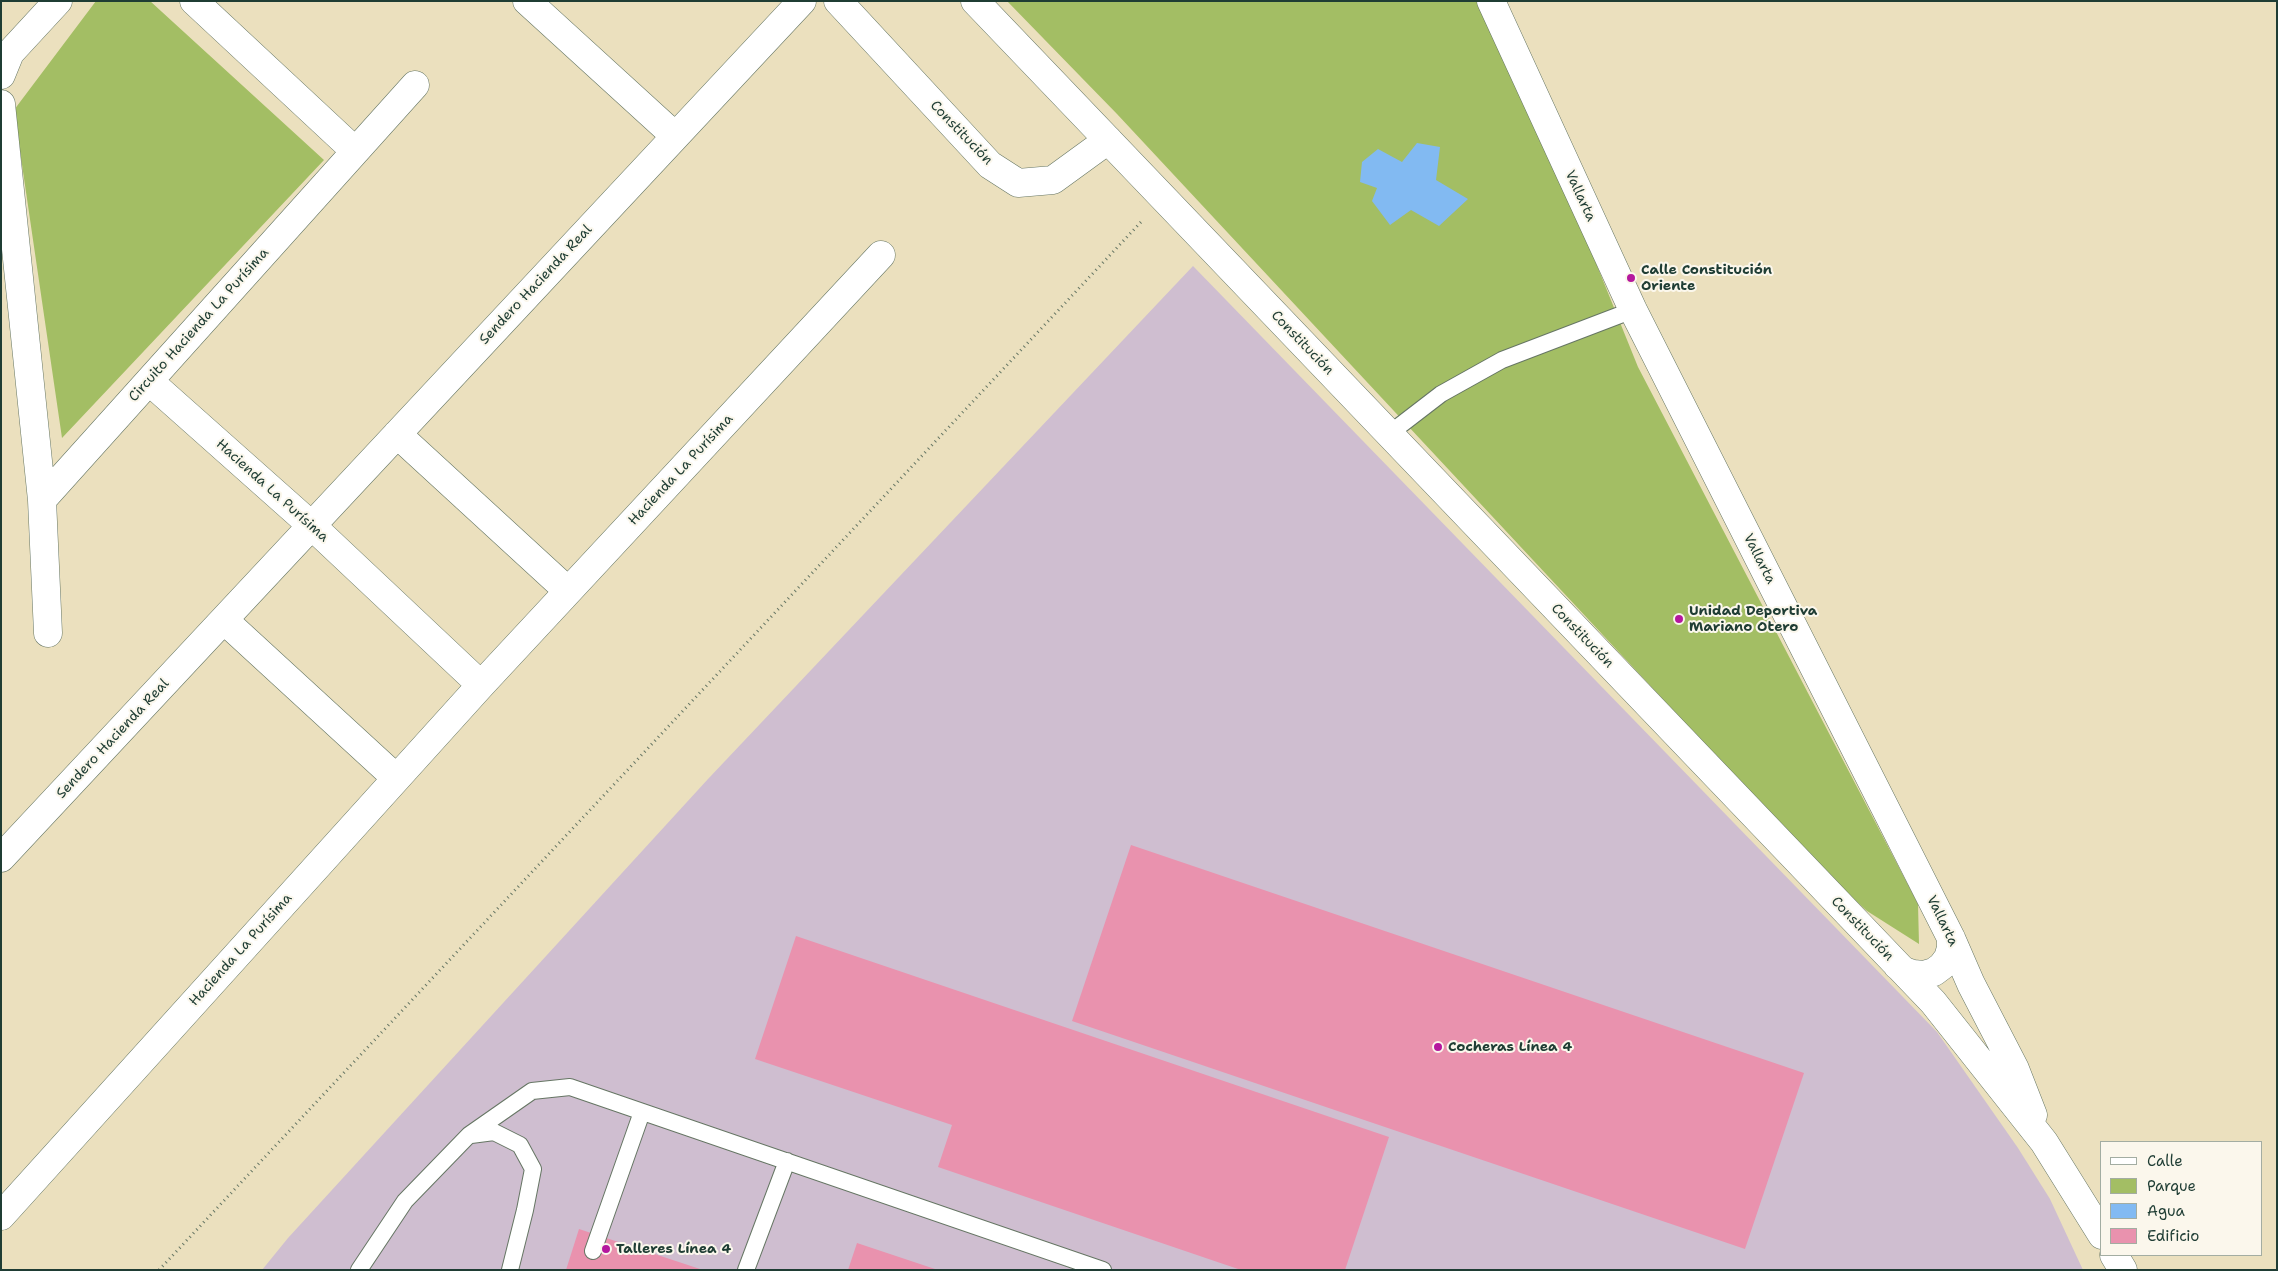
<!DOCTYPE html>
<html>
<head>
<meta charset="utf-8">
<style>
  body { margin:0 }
  #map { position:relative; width:2278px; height:1271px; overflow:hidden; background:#ebe0be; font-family:"Shantell Sans",sans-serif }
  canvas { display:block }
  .frame { position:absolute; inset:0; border:2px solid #1f3d34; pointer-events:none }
  .legend { position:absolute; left:2100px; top:1141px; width:162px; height:115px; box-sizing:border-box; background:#fbf7ec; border:1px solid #a3ada2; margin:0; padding:6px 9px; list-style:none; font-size:15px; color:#1f3d34 }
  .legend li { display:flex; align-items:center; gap:10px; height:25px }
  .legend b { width:25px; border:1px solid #a3ada2 }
</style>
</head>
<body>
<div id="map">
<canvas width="2278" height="1271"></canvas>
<div class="frame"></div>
<ul class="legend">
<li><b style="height:6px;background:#fff"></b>Calle</li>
<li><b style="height:14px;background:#a3be64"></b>Parque</li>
<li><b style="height:14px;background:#82baf2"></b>Agua</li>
<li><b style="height:14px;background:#e992ae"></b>Edificio</li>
</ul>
</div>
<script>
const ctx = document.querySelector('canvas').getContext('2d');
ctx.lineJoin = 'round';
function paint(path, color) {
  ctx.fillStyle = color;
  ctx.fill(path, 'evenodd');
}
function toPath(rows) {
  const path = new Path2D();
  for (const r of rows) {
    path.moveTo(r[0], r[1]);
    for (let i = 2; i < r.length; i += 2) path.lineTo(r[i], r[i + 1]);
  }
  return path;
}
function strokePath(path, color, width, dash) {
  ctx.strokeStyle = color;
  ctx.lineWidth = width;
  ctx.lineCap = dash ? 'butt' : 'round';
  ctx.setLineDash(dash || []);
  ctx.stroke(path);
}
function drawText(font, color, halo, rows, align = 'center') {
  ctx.font = font + ' "Shantell Sans",sans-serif';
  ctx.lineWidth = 4;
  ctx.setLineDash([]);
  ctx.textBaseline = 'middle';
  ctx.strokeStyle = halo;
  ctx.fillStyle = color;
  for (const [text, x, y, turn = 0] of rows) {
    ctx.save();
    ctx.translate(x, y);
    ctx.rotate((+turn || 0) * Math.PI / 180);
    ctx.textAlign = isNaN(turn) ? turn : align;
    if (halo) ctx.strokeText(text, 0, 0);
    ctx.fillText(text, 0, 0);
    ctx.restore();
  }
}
const industrial = toPath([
  [1193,266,1937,1032,2018,1148,2050,1199,2083,1270,262,1270,288,1238,708,779]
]);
const green = toPath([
  [96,1,150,1,324,160,62,438,14,110],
  [1007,1,1490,1,1638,367,1918,904,1919,944,1867,911,1823,871,1117,114]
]);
const water = toPath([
  [1417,143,1440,147,1436,180,1468,199,1439,226,1411,210,1390,225,1372,201,1377,188,1360,182,1362,162,1378,149,1402,162]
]);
const building = toPath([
  [1131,845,1804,1073,1745,1249,1072,1021],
  [796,936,1389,1137,1345,1270,1241,1270,938,1167,952,1125,755,1059],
  [579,1229,700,1269,700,1270,566,1270],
  [857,1243,935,1269,935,1270,848,1270]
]);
const path = toPath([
  [159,1270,1141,222]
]);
const lane = toPath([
  [1389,434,1441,394,1502,360,1633,310],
  [471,1135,494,1132,520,1145,533,1169,525,1210,510,1270],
  [593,1251,642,1112],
  [359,1270,405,1201,469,1135,532,1091,570,1087,1103,1270],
  [746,1270,787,1161]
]);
const street = toPath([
  [194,1,355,151],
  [527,1,675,136],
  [838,1,990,165,1018,183,1053,180,1108,140],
  [1,75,10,53,58,1],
  [1,104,42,500,48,633],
  [149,381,311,525,481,685],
  [397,434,568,591],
  [42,500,415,85],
  [224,620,396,778],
  [1,858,802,1],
  [1,1216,481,685,881,255]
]);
const primary = toPath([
  [975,1,1933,1002,2044,1142,2102,1235],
  [1491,1,1633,310,1951,938,1971,984,2015,1069,2033,1115],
  [1897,965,1904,971,1913,974,1924,975,1934,972,1942,966,1948,958,1951,948,1951,938],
  [2114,1255,2123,1270]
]);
const markers = [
  [1631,278,5,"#b5179e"],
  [1679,619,5,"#b5179e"],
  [1438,1047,5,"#b5179e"],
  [606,1249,5,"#b5179e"]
];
const streetNames = [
  ["Constitución",961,133,46],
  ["Vallarta",1580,196,65],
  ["Sendero Hacienda Real",536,285,-47],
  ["Circuito Hacienda La Purísima",199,325,-48],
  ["Constitución",1302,343,46],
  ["Hacienda La Purísima",681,470,-47],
  ["Hacienda La Purísima",272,491,42],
  ["Vallarta",1759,559,63],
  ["Constitución",1582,636,46],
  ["Sendero Hacienda Real",113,739,-47],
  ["Vallarta",1942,921,64],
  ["Constitución",1862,929,46],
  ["Hacienda La Purísima",241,950,-48]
];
const poiNames = [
  ["Calle Constitución",1641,270],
  ["Oriente",1641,286],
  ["Unidad Deportiva",1689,611],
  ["Mariano Otero",1689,627],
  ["Cocheras Línea 4",1448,1047],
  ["Talleres Línea 4",616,1249]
];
paint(industrial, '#cfbed0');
paint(green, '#a3be64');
paint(water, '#82baf2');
paint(building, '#e992ae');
strokePath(lane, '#667664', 18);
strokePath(street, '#667664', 29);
strokePath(primary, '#667664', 29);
strokePath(path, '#667664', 3, [1, 4]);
strokePath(lane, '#fff', 16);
strokePath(street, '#fff', 28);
strokePath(primary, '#fff', 28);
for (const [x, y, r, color] of markers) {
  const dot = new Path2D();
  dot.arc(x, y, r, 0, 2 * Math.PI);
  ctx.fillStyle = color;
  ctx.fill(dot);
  strokePath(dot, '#fbf7ec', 2);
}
drawText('14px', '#1f3d34', '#fbf7ec', streetNames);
drawText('bold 14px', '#1f3d34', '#fbf7ec', poiNames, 'left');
</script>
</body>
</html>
